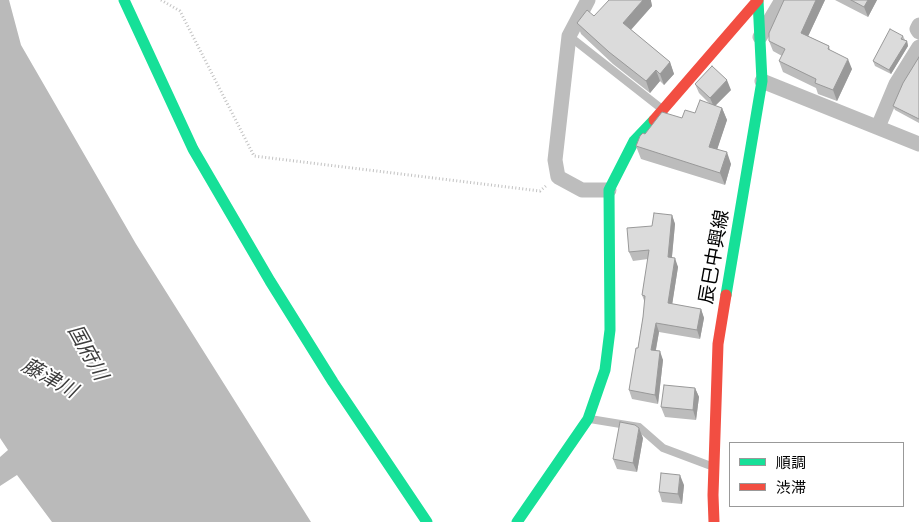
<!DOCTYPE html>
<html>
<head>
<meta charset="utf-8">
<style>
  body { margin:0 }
  #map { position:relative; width:919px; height:522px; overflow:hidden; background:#fff; font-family:"Space Grotesk","Noto Sans JP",sans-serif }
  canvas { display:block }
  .legend { position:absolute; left:729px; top:442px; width:175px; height:65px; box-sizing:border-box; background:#fff; border:1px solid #999; margin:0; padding:6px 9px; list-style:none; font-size:15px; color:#000 }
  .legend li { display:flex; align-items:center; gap:10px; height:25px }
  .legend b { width:25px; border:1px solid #999 }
</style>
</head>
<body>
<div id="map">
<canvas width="919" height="522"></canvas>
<ul class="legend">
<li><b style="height:6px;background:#16e098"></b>順調</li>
<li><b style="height:6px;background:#f24e42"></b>渋滞</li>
</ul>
</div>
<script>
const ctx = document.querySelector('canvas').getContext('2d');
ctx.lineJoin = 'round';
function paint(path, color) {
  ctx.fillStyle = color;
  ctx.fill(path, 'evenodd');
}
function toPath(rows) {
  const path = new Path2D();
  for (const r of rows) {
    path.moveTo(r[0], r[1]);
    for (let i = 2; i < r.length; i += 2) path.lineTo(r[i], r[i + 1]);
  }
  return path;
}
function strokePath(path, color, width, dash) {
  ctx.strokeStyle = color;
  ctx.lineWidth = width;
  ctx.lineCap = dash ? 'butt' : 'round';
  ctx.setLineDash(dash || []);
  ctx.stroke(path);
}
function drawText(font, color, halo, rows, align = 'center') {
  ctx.font = font + ' "Space Grotesk","Noto Sans JP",sans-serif';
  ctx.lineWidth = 4;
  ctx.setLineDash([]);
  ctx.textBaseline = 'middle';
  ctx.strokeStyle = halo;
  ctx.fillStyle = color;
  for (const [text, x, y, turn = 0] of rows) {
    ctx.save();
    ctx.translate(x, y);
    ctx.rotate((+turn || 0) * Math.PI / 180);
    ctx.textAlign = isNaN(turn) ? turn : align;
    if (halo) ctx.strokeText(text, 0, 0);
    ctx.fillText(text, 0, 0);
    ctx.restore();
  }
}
const water = toPath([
  [0,0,9,0,21,45,136,244,311,522,52,522,17,475,0,486,0,457,8,450,0,438]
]);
const path = toPath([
  [161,0,180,11,254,156,540,191,547,185]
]);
const lane = toPath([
  [569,36,662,109],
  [590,419,639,427,663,448,711,466]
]);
const street = toPath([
  [588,0,569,36,555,160,558,177,582,190,609,190],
  [919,25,917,29,919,32],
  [760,37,782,0],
  [762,81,919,144],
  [878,127,896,84,919,47]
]);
const fast = toPath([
  [124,0,193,149,270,281,333,382,427,522],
  [726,295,762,81,758,0],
  [517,522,588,419,605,370,610,330,609,190,634,141,654,120]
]);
const jam = toPath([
  [654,120,758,0],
  [714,522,713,495,718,344,726,295]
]);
const wall = toPath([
  [784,0,825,0,808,36,829,46,830,50,852,69,837,101,818,94,816,88,783,72,779,61,782,56,773,51,769,41],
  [835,0,877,0,868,17],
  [651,1,652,6,631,30,670,62,674,74,664,85,660,81,650,93,613,64,581,34,577,23,594,16],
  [903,36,905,40,907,41,908,46,891,74,875,66,873,61],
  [919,57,919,123,895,110,893,106],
  [695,84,731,90,715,106,722,108,727,120,717,149,731,164,725,185,641,159,636,146,645,134,695,113,710,104,699,93],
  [672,215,675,224,672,257,678,267,672,304,701,309,704,318,700,339,659,332,656,350,663,360,658,404,632,399,629,390,638,348,643,317,645,303,642,295,648,259,633,261,629,252],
  [695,388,699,397,696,420,665,417,661,407],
  [643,438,637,472,617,469,613,459],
  [684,485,682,504,662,502,659,492]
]);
const shadedWall = toPath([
  [643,0,651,0,651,1,652,6,627,34,623,23],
  [816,0,825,0,805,43,801,33],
  [868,0,877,0,868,17,864,7],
  [907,41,908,46,891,74,889,70],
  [848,59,852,69,837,101,833,90],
  [670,62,674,74,664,85,660,74],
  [656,70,660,81,650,93,646,81],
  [727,80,731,90,714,107,710,98],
  [722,108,727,120,714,159,709,147],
  [727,152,731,164,725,185,720,173],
  [672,215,675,224,671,266,668,257],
  [675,258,678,267,671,312,668,303],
  [701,309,704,318,700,339,697,330],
  [656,323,659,332,654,359,651,350],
  [660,351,663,360,658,404,655,395],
  [695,388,699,397,696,420,693,410],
  [639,428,643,438,637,472,633,463],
  [680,475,684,485,682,504,678,494]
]);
const building = toPath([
  [609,0,643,0,623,23,670,62,660,74,656,70,646,81,609,52,577,23,587,10,594,16,609,0],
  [784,0,816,0,801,33,829,46,828,49,848,59,833,90,815,83,816,79,779,61,785,49,769,41,769,33,784,0],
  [851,0,868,0,864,7,851,0],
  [890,29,903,36,901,39,907,41,889,70,873,61,890,29],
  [919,57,919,119,893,106,903,83,919,57],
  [712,66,727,80,710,98,695,84,712,66],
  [700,100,722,108,709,147,727,152,720,173,636,146,640,136,643,133,645,134,662,112,682,118,685,110,695,113,700,100],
  [654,213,672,215,668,257,675,258,668,303,701,309,697,330,656,323,651,350,660,351,655,395,629,390,636,348,638,348,643,317,645,296,642,295,649,250,629,252,627,228,652,226,654,213],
  [664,385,695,388,693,410,661,407,664,385],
  [620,422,635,425,639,428,633,463,613,459,620,422],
  [661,473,680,475,678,494,659,492,661,473]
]);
const streetNames = [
  ["辰巳中興線",715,257,-80]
];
const waterNames = [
  ["国府川",87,353,61],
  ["藤津川",49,379,29]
];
paint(water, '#bababa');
strokePath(path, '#c2c2c2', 3, [1, 2.5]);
strokePath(lane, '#bdbdbd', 8);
strokePath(street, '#bdbdbd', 15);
strokePath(fast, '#16e098', 11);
strokePath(jam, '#f24e42', 11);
paint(wall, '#bcbcbc');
paint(shadedWall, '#999');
paint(building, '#dbdbdb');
strokePath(building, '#999', 1);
drawText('19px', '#000', '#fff', streetNames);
drawText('italic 20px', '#3d3d3d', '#fff', waterNames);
</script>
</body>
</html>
